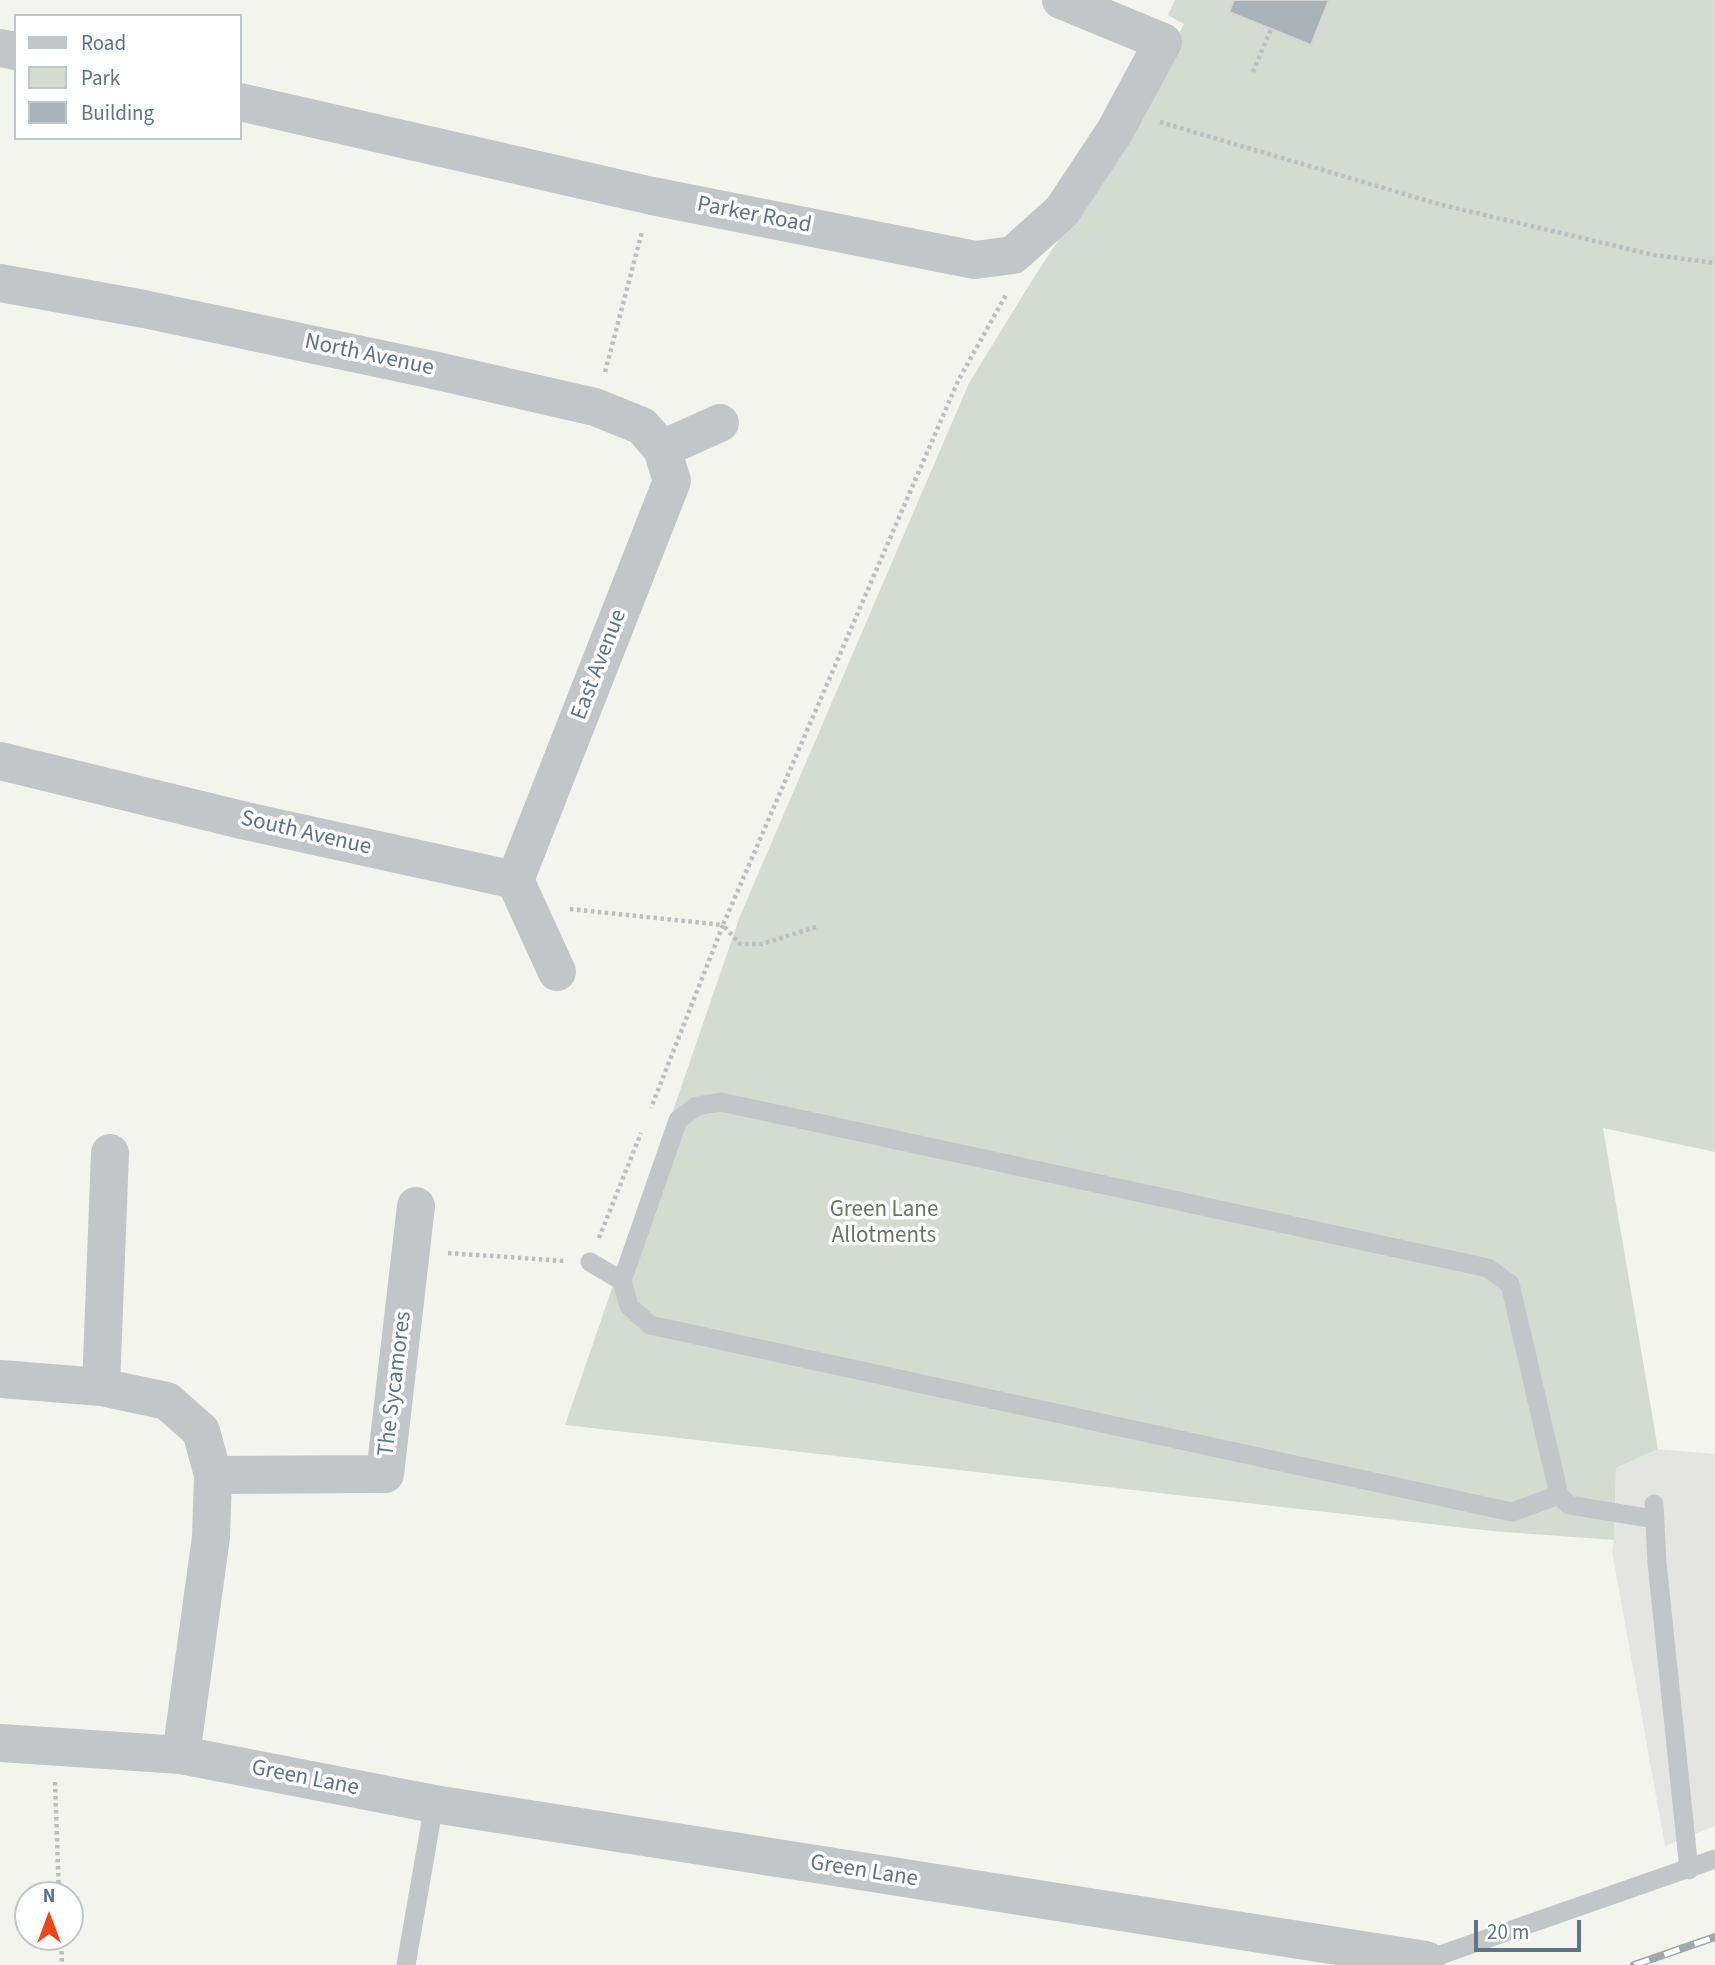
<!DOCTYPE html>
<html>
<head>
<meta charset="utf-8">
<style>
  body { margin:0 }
  #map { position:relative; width:1715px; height:1965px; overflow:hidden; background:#f4f4ef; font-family:"Source Sans 3",sans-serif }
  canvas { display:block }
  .legend { position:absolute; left:14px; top:14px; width:228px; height:126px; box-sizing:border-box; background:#fff; border:2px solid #bfc7cd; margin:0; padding:9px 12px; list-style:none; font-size:21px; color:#607483 }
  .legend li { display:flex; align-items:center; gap:14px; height:35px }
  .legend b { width:35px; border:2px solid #bfc7cd }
  .north { position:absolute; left:14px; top:1881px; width:70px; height:70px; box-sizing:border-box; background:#fff; border:2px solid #bfc7cd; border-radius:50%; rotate:0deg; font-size:19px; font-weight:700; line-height:28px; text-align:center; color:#607483 }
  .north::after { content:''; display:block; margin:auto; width:24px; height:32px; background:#f14412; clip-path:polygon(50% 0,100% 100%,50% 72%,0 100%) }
  .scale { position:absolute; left:1474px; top:1920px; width:107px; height:32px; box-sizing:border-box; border:4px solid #607483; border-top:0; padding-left:9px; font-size:21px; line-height:24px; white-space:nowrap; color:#607483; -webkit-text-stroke:5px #fff; paint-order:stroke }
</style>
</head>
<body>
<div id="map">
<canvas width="1715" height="1965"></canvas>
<ul class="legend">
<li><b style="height:9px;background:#c2c6c9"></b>Road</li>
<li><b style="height:19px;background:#d4dbd0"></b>Park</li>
<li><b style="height:19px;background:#a9b2b7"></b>Building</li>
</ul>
<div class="north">N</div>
<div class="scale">20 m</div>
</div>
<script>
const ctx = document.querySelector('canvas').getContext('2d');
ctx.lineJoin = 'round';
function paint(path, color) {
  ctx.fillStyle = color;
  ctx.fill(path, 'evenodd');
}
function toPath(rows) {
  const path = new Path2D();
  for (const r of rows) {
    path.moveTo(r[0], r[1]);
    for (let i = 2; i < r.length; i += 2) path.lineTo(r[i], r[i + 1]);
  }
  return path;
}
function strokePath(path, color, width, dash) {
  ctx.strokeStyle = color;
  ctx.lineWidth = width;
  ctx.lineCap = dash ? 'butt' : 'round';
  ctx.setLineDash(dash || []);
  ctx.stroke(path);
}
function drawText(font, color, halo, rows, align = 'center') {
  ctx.font = font + ' "Source Sans 3",sans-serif';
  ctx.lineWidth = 7;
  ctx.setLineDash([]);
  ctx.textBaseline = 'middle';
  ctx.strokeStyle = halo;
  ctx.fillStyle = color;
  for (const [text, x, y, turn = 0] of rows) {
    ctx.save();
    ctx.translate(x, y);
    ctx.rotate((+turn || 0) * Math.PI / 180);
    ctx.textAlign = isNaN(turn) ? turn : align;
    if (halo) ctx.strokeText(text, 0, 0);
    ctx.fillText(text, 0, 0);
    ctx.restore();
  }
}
const built = toPath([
  [1658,1449,1715,1454,1715,1826,1665,1846,1612,1551,1614,1539,1616,1468]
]);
const green = toPath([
  [1175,0,1715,0,1715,1152,1603,1128,1658,1449,1616,1468,1614,1540,1492,1531,565,1425,740,916,969,383,1036,274,1115,155,1184,24,1168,15]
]);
const building = toPath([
  [1234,0,1329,0,1311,45,1229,12,1234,0]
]);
const path = toPath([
  [1253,72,1271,29],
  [1160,122,1438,204,1654,255,1715,263],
  [605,372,642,232],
  [570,909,723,925,651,1108],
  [816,927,762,944,740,944,723,925,958,381,1007,293],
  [599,1238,641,1133],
  [448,1253,565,1261],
  [55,1782,59,1895],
  [61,1937,62,1965]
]);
const lane = toPath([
  [590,1262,622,1281],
  [1559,1495,1512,1512,650,1325,629,1306,622,1281,678,1120,697,1106,721,1102,1488,1268,1510,1284,1559,1495,1569,1505,1654,1519],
  [1654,1504,1657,1563,1689,1870],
  [1426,1960,1715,1859],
  [406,1965,434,1804]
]);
const street = toPath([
  [0,48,16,51],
  [240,102,652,196,975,260,1013,255,1062,211,1115,131,1163,42,1061,0],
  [0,283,144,309,433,370,595,407,642,426,662,449,720,423],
  [0,761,246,821,515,880,557,972],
  [515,880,672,481,662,449],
  [0,1379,101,1387,167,1401,201,1431,213,1475,211,1537,181,1755],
  [101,1387,110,1153],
  [213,1475,385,1474,416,1206],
  [0,1743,181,1755,434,1804,1426,1960]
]);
const rail = toPath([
  [1634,1965,1715,1937]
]);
const streetNames = [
  ["Parker Road",754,216,11],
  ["North Avenue",369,356,12],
  ["East Avenue",600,665,-69],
  ["South Avenue",306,834,13],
  ["The Sycamores",396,1384,-83],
  ["Green Lane",305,1779,11],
  ["Green Lane",864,1872,9]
];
const parkNames = [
  ["Green Lane",884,1211],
  ["Allotments",884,1237]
];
paint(built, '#e4e5e3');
paint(green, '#d4dbd0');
paint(building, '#a9b2b7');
strokePath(building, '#d5d5d2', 2);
strokePath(path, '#bcbec0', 4.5, [3.5, 3.5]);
strokePath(lane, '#c2c6c9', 19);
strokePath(street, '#c2c6c9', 38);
strokePath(rail, '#a0a7ad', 8);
strokePath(rail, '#fff', 5, [16]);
drawText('23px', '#607483', '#fff', streetNames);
drawText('23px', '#657960', '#fff', parkNames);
</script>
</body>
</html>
